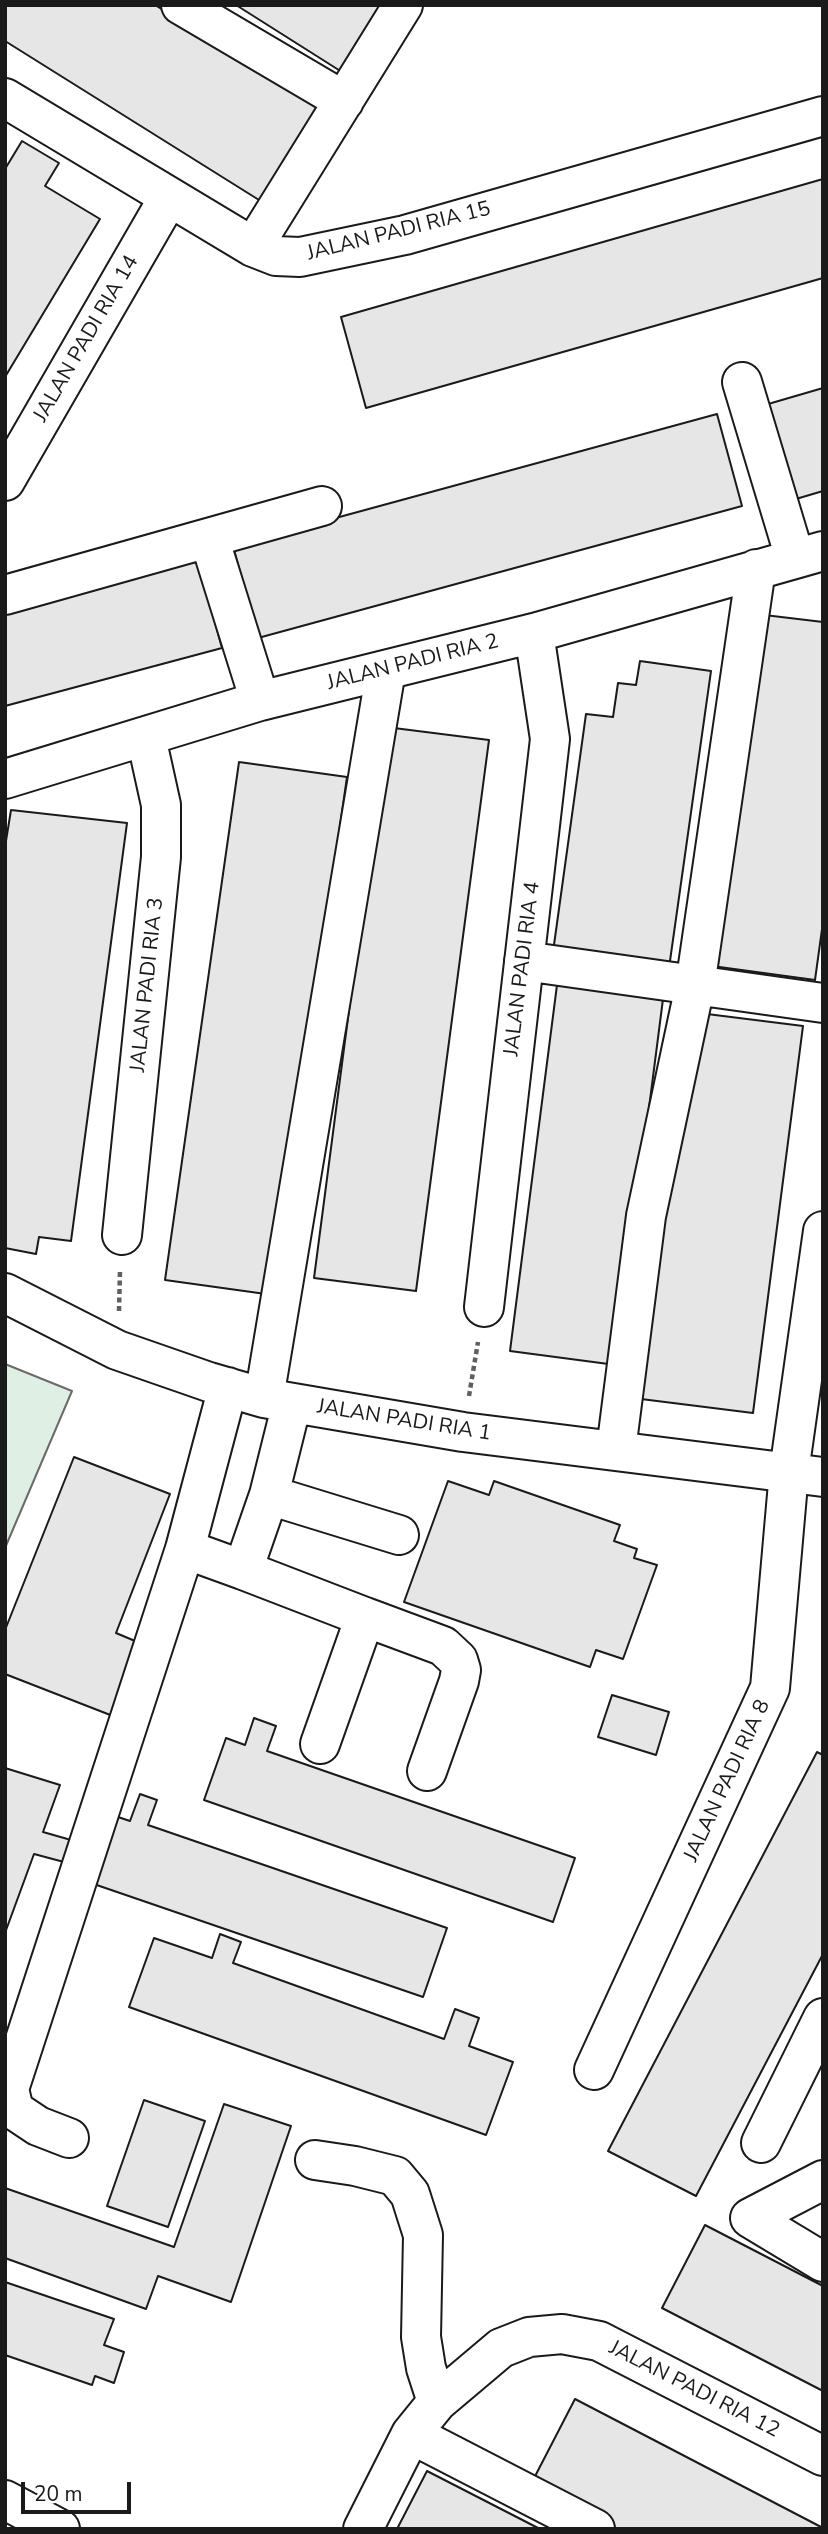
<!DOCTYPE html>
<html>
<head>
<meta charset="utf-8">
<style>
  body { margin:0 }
  #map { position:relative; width:828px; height:2534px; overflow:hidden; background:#fff; font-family:"Nunito Sans",sans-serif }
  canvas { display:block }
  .frame { position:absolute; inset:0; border:7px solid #1a1a1a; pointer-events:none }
  .scale { position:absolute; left:21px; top:2482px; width:110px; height:32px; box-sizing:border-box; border:4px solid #1a1a1a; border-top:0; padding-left:9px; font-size:21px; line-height:24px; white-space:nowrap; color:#1a1a1a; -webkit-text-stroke:5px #fff; paint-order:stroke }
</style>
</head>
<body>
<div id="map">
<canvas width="828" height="2534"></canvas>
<div class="frame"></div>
<div class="scale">20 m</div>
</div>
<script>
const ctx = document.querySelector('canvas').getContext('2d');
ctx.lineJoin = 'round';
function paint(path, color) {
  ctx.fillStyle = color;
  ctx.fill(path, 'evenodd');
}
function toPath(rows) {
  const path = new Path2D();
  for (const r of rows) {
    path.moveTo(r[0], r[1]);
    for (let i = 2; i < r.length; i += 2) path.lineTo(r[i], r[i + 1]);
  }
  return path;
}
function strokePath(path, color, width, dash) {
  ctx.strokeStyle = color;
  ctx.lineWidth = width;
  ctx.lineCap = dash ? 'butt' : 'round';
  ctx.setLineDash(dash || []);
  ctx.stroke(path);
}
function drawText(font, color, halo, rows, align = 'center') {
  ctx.font = font + ' "Nunito Sans",sans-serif';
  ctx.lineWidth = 5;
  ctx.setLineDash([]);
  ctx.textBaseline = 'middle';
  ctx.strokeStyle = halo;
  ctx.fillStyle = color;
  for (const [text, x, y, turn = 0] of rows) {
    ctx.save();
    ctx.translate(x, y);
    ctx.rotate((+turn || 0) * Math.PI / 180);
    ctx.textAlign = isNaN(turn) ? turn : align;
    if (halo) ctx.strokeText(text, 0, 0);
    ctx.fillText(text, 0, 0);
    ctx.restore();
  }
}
const green = toPath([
  [5,1364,72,1391,5,1548,5,1364]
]);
const building = toPath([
  [5,5,155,5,323,109,267,205,5,41,5,5],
  [236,5,396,5,353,79,236,5],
  [22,141,59,163,45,186,100,219,5,377,5,169,22,141],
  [823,179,823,278,366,408,341,317,823,179],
  [823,388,823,491,779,504,751,409,823,388],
  [717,414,742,506,258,638,233,546,717,414],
  [197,556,222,648,5,706,5,607,197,556],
  [756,614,823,622,823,922,815,980,712,966,756,614],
  [640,661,711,671,669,968,553,952,586,714,613,717,618,683,636,685,640,661],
  [386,727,489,740,416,1291,314,1278,386,727],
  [239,762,347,777,273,1295,165,1280,239,762],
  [11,810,127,823,71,1241,39,1237,36,1254,5,1248,5,847,11,810],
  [557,985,663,999,616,1365,510,1351,557,985],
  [691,1012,803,1026,753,1413,641,1399,691,1012],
  [74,1457,170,1494,116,1633,147,1646,118,1718,5,1674,5,1630,74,1457],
  [448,1481,489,1495,494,1481,620,1525,614,1541,637,1549,634,1558,657,1565,623,1659,596,1650,590,1667,404,1602,448,1481],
  [612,1695,669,1712,656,1755,598,1737,612,1695],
  [254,1718,276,1726,267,1751,575,1858,553,1922,204,1800,226,1738,245,1745,254,1718],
  [817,1752,823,1755,823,1954,696,2196,608,2151,817,1752],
  [5,1768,60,1785,43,1832,71,1840,64,1862,34,1854,5,1933,5,1768],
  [140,1794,157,1800,148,1825,447,1928,423,1997,85,1881,109,1814,130,1821,140,1794],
  [220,1934,241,1942,233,1963,444,2039,455,2009,479,2018,469,2046,513,2062,486,2135,129,2007,154,1938,212,1958,220,1934],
  [144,2100,205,2121,168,2227,107,2206,144,2100],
  [224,2104,291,2126,231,2302,158,2276,146,2309,5,2258,5,2188,174,2247,224,2104],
  [705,2225,823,2286,823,2391,662,2308,705,2225],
  [5,2282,114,2319,104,2345,124,2352,114,2383,95,2376,92,2385,5,2355,5,2282],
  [575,2399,823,2528,823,2529,617,2529,531,2484,575,2399],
  [427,2471,540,2529,397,2529,427,2471]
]);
const path = toPath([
  [119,1311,120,1271],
  [469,1396,478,1342]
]);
const minor = toPath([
  [181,5,344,101],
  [5,98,253,247,276,256,300,257,405,235,823,116],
  [253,247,403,5],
  [742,382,795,558],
  [5,481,169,197],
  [209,538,260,701],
  [5,595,322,506],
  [5,779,260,701,534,633,823,551],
  [524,961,823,1003],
  [122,1235,161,857,161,805,146,737],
  [5,1293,117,1350,209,1382,264,1398,463,1432,823,1477],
  [484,1307,550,739,534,633],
  [264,1398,386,670],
  [616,1450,646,1216,695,986,756,569],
  [269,1495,399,1535],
  [185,1549,228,1387],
  [243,1570,365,1617,320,1744],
  [365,1617,443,1646,458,1660,461,1670,459,1681,427,1771],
  [594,2070,770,1688,789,1472,823,1231],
  [69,2138,38,2126,14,2110,9,2089,185,1549,243,1570,269,1495,292,1403],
  [761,2143,823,2018],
  [315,2160,355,2166,395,2176,410,2194,423,2235,421,2337,426,2368,437,2402],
  [823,2180,750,2218,823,2262],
  [411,2434,595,2529],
  [363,2529,411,2434,437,2402,501,2348,529,2337,562,2334,599,2341,823,2456]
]);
const major = toPath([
  [5,2500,60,2529]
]);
const streetNames = [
  ["JALAN PADI RIA 15",399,232,-14],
  ["JALAN PADI RIA 14",87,339,-60],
  ["JALAN PADI RIA 2",413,663,-14],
  ["JALAN PADI RIA 4",523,969,-83],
  ["JALAN PADI RIA 3",148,985,-84],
  ["JALAN PADI RIA 1",404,1421,9],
  ["JALAN PADI RIA 8",728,1781,-65],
  ["JALAN PADI RIA 12",694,2390,27]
];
paint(green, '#e0efe3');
strokePath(green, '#6a6a6a', 2);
paint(building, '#e6e6e6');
strokePath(building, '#1a1a1a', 2);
strokePath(minor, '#1a1a1a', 42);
strokePath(major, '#1a1a1a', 42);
strokePath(path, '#5f5f5f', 4.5, [5, 3.5]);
strokePath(minor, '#fff', 38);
strokePath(major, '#fff', 38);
drawText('21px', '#1a1a1a', '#fff', streetNames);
</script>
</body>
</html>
